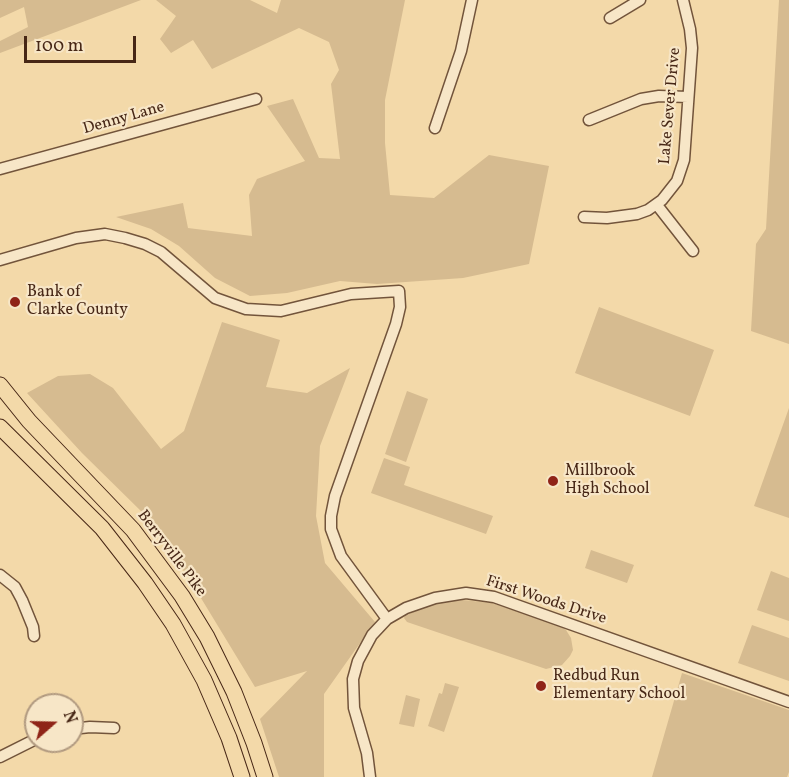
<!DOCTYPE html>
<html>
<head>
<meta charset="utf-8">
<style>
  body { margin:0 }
  #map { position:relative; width:789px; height:777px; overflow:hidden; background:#f3d9a9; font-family:Vollkorn,serif }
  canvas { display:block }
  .north { position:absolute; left:24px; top:693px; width:60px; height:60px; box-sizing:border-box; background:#f7e6c7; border:2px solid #b19a80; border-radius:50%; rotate:70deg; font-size:16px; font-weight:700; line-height:24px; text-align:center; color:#472716 }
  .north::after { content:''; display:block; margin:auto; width:21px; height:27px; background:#8f2418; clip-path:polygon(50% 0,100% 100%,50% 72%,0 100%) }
  .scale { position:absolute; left:24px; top:36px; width:112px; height:27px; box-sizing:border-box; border:3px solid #472716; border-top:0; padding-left:8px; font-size:18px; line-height:21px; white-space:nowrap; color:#472716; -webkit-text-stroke:4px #f7e6c7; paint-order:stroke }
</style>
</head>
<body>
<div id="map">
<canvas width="789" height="777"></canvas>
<div class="north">N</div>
<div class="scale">100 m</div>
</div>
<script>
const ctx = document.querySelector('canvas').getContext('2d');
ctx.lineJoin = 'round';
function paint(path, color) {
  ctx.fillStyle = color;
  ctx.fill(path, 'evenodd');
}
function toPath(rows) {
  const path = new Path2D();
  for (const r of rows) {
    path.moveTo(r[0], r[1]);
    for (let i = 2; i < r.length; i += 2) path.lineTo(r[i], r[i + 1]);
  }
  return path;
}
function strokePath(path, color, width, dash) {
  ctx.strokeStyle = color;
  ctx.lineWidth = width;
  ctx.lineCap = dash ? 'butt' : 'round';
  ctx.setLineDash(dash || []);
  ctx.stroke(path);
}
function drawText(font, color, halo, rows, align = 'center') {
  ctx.font = font + ' Vollkorn,serif';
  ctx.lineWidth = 4.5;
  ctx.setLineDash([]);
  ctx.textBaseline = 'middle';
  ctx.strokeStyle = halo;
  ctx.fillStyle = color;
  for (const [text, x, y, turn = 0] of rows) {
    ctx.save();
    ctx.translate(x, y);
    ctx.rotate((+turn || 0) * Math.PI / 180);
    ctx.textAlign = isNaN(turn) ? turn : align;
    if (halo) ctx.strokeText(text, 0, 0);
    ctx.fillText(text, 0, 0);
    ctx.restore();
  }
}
const green = toPath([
  [0,0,141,0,0,53,0,41,28,27,24,7,0,18],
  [156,0,250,0,277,13,281,0,405,0,385,100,385,143,390,195,434,198,489,155,549,166,529,264,463,278,377,284,340,281,287,293,250,296,215,278,179,246,151,229,116,217,183,203,188,228,252,236,249,195,257,179,305,161,267,106,293,99,319,158,340,159,331,84,339,70,329,42,299,28,212,69,193,40,171,53,160,39,176,16],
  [779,0,789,0,789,344,751,331,756,244,766,229],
  [599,307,714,350,690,416,575,373],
  [222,322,280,340,266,387,307,393,350,368,320,446,316,516,325,563,375,622,324,694,324,777,279,777,260,719,307,671,255,687,190,580,147,517,82,453,27,393,58,376,90,374,113,388,161,449,184,431],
  [407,391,428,399,406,462,385,454],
  [789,408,789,518,754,506],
  [384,458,410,467,404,485,493,516,486,534,371,493],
  [591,550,634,565,627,583,585,568],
  [771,571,789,578,789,621,757,610],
  [463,600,492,603,560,626,566,630,571,638,573,650,570,656,562,665,546,669,407,622,404,618,405,616,424,607,445,601],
  [752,625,789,638,789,681,738,663],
  [682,673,789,710,789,772,787,777,652,777],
  [445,683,459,687,444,732,428,726,439,693,442,694],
  [406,695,420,699,414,727,399,724]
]);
const minor = toPath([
  [610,18,640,0],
  [589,120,641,99,659,96,688,97],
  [435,128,461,51,472,0],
  [0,169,256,99],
  [657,205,693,251],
  [584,217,607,218,637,214,648,210,662,200,677,181,684,160,692,48,690,29,683,0],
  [0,260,76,238,105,234,125,238,145,244,161,252,215,298,246,309,281,311,351,294,399,291,400,307,396,324,335,496,331,516,331,529,341,556,387,619],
  [0,575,15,587,22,600,33,627,34,636],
  [72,729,90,727,114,728],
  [0,757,36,739],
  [370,777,367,753,354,708,353,679,358,661,372,635,387,619,406,608,435,598,466,593,494,597,789,702]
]);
const highway = toPath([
  [0,385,29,421,133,530,182,596,207,637,234,692,254,743,265,777],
  [0,427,102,528,145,583,173,624,204,680,229,738,242,777]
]);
const markers = [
  [15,302,6,"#8f2418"],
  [553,481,6,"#8f2418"],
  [541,686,6,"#8f2418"]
];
const streetNames = [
  ["Lake Sever Drive",671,106,-85],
  ["Denny Lane",124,119,-16],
  ["Berryville Pike",171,554,53],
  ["First Woods Drive",546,601,18]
];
const poiNames = [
  ["Bank of",27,293],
  ["Clarke County",27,311],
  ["Millbrook",565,472],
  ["High School",565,490],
  ["Redbud Run",553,677],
  ["Elementary School",553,695]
];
paint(green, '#d6bb90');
strokePath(minor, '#72543b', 13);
strokePath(highway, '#472716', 17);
strokePath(minor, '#f7e6c7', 10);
strokePath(highway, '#f3d9a9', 15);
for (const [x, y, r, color] of markers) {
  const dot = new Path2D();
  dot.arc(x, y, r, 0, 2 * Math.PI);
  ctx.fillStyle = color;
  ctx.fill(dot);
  strokePath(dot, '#f7e6c7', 2);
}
drawText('16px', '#472716', '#f7e6c7', streetNames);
drawText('16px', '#472716', '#f7e6c7', poiNames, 'left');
</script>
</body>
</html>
